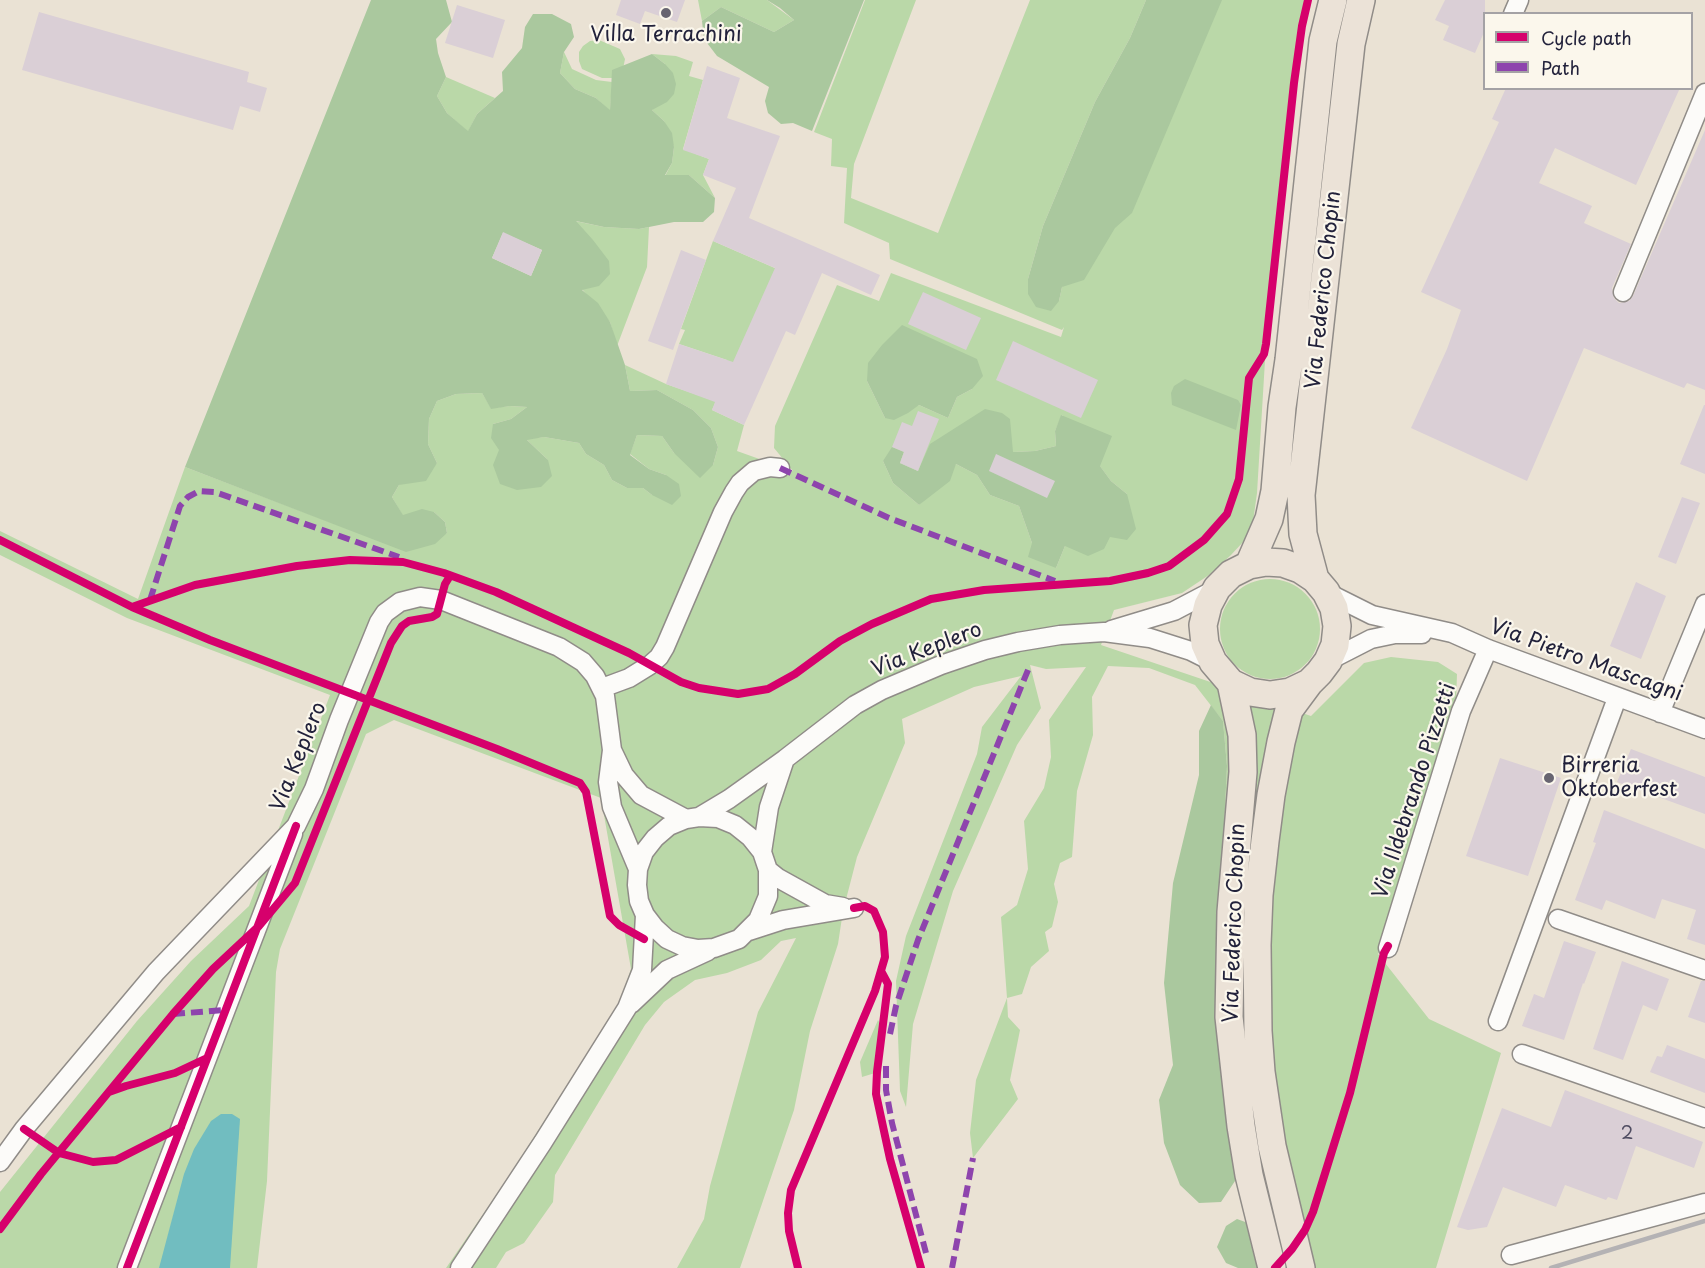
<!DOCTYPE html>
<html>
<head>
<meta charset="utf-8">
<style>
  body { margin:0 }
  #map { position:relative; width:1705px; height:1268px; overflow:hidden; background:#eae2d4; font-family:"Playpen Sans",sans-serif }
  canvas { display:block }
  .legend { position:absolute; left:1483px; top:12px; width:210px; height:78px; box-sizing:border-box; background:#fbf7ec; border:2px solid #a4a2a5; margin:0; padding:8px 10px; list-style:none; font-size:18px; color:#22223b }
  .legend li { display:flex; align-items:center; gap:12px; height:30px }
  .legend b { width:30px; border:2px solid #a4a2a5 }
</style>
</head>
<body>
<div id="map">
<canvas width="1705" height="1268"></canvas>
<ul class="legend">
<li><b style="height:8px;background:#d6006c"></b>Cycle path</li>
<li><b style="height:8px;background:#8e44ad"></b>Path</li>
</ul>
</div>
<script>
const ctx = document.querySelector('canvas').getContext('2d');
ctx.lineJoin = 'round';
function paint(path, color) {
  ctx.fillStyle = color;
  ctx.fill(path, 'evenodd');
}
function toPath(rows) {
  const path = new Path2D();
  for (const r of rows) {
    if (r.length === 3) {
      path.moveTo(r[0] + r[2], r[1]);
      path.arc(r[0], r[1], r[2], 0, 2 * Math.PI);
      continue;
    }
    path.moveTo(r[0], r[1]);
    for (let i = 2; i < r.length; i += 2) path.lineTo(r[i], r[i + 1]);
  }
  return path;
}
function strokePath(path, color, width, dash) {
  ctx.strokeStyle = color;
  ctx.lineWidth = width;
  ctx.lineCap = dash ? 'butt' : 'round';
  ctx.setLineDash(dash || []);
  ctx.stroke(path);
}
function drawText(font, color, halo, rows, align = 'center') {
  ctx.font = font + ' "Playpen Sans",sans-serif';
  ctx.lineWidth = 4.5;
  ctx.setLineDash([]);
  ctx.textBaseline = 'middle';
  ctx.strokeStyle = halo;
  ctx.fillStyle = color;
  for (const [text, x, y, turn = 0] of rows) {
    ctx.save();
    ctx.translate(x, y);
    ctx.rotate((+turn || 0) * Math.PI / 180);
    ctx.textAlign = isNaN(turn) ? turn : align;
    if (halo) ctx.strokeText(text, 0, 0);
    ctx.fillText(text, 0, 0);
    ctx.restore();
  }
}
const green = toPath([
  [698,0,767,0,794,20,774,32,721,7,702,21],
  [865,0,916,0,854,164,851,198,938,233,1030,0,1146,0,1130,38,1095,102,1043,226,1028,279,1059,301,1062,287,1201,0,1308,0,1302,26,1294,83,1266,344,1257,493,1253,522,1244,541,1231,555,1209,575,1182,593,1114,610,1101,645,1311,716,1364,663,1391,657,1438,662,1457,674,1456,703,1378,954,1429,1019,1501,1053,1436,1268,1263,1268,1219,936,1227,766,1223,721,1195,685,1149,668,1108,666,1092,697,1093,735,1077,791,1072,857,1060,863,1054,884,1058,902,1052,927,1045,932,1049,951,1031,967,1022,994,1007,998,1008,1017,1020,1030,1010,1080,1018,1099,973,1158,970,1133,976,1080,1007,998,1001,917,1017,905,1028,869,1024,821,1044,788,1051,757,1049,720,1086,667,1046,669,1030,665,1041,708,1017,745,953,891,913,1024,906,1107,900,1091,896,981,906,936,977,754,982,727,1021,676,974,687,902,719,905,743,857,857,843,911,838,944,810,1031,794,1110,740,1268,677,1268,704,1219,710,1186,758,1012,796,938,781,941,761,960,727,973,695,980,664,1002,645,1025,555,1175,553,1202,524,1243,506,1252,496,1268,446,1268,508,1178,620,1002,631,969,601,798,394,720,366,734,280,949,276,972,267,1181,257,1268,0,1268,0,1192,137,1021,191,961,249,906,330,695,127,618,0,555,0,531,138,599,185,467,406,551,447,533,445,522,434,512,403,516,392,497,399,485,437,463,428,444,429,419,437,401,456,394,482,393,491,408,510,406,527,407,511,419,493,424,548,460,526,439,544,437,579,443,586,454,604,465,612,480,627,488,643,488,652,495,666,475,649,469,630,454,637,435,662,436,674,453,713,465,718,447,711,428,693,410,657,390,630,391,625,365,666,384,712,400,727,360,679,344,685,330,681,329,713,241,777,269,712,410,744,425,737,451,793,471,774,448,775,426,837,285,879,301,891,273,1061,337,1064,327,1062,330,890,259,889,243,844,223,847,168,831,166,832,139,814,132],
  [867,381,972,389,957,397,948,418,919,405,885,418],
  [1062,415,1111,481,1127,494,1065,546,1056,568,1032,543,1019,506,990,495,977,475,956,464,919,505,893,483,883,461,904,452,900,463,918,471,1013,452,1035,451,1056,446,1055,431],
  [599,40,620,49,625,59,623,69,612,78,602,78,582,69,579,61,579,52,583,46,590,41],
  [564,52,572,69,596,80,612,82,610,111,596,98,575,89,560,73],
  [652,54,676,56,693,62,689,76,703,80,683,149,709,159,703,175,715,198,689,175,665,176,672,163,674,147,664,121,652,110,665,64],
  [446,77,495,98,477,114,468,132,447,113,437,96],
  [575,221,604,227,639,229,649,227,647,267,617,346,610,322,582,289],
  [1270,629,50],
  [878,1020,883,1029,875,1073,862,1077,860,1062]
]);
const forest = toPath([
  [371,0,446,0,452,22,436,39,438,53,446,77,437,96,447,113,468,131,477,114,503,91,502,72,522,48,525,27,533,14,552,14,571,24,574,37,564,52,560,73,575,89,596,98,610,110,612,70,652,54,665,64,673,73,676,84,674,94,667,102,652,110,664,121,672,133,674,147,672,163,665,175,689,175,715,198,714,212,703,222,674,222,639,229,604,227,576,221,593,240,609,261,610,274,599,286,582,290,598,303,610,322,625,365,630,391,657,390,693,410,711,428,718,447,713,465,700,478,674,453,662,436,637,435,630,455,649,469,666,475,679,484,681,496,672,505,652,495,643,488,627,488,612,480,604,465,586,454,579,443,544,437,527,440,548,460,552,476,541,487,517,490,500,484,493,465,499,450,491,438,493,424,511,419,527,407,510,406,491,409,482,393,456,394,437,401,429,419,428,444,437,463,426,481,399,485,392,497,403,515,422,509,434,512,445,522,447,533,435,544,406,552,185,467],
  [503,233,542,250,531,276,492,258],
  [767,0,864,0,812,131,793,123,781,124,768,113,765,101,769,87,717,56,704,39,702,21,721,7,774,32,794,20,780,8],
  [1146,0,1222,0,1132,213,1115,228,1084,280,1062,287,1059,301,1051,311,1036,307,1028,294,1028,279,1043,226,1095,102,1130,38],
  [902,325,977,359,983,376,972,389,957,397,948,418,919,405,908,413,894,420,885,418,867,381,868,363,882,345],
  [1185,379,1238,400,1241,405,1236,430,1172,405,1171,393,1174,386],
  [985,409,1002,413,1010,419,1013,452,1035,451,1056,446,1055,431,1061,415,1112,436,1100,466,1111,481,1127,494,1136,529,1127,540,1110,537,1104,549,1088,556,1065,546,1056,568,1028,557,1032,543,1019,506,990,495,977,475,956,464,950,481,919,505,893,483,883,461,892,447,904,452,900,463,918,471,930,444],
  [1211,705,1223,721,1227,766,1219,936,1239,1175,1221,1202,1199,1203,1180,1185,1164,1143,1159,1100,1173,1065,1164,983,1173,883,1199,775,1199,731],
  [1237,1219,1248,1223,1263,1268,1238,1268,1226,1263,1217,1247,1226,1226]
]);
const water = toPath([
  [221,1114,232,1114,240,1119,230,1268,159,1268,184,1174,194,1149,211,1121]
]);
const building = toPath([
  [621,0,685,0,677,22,645,11,640,24,616,15],
  [1445,0,1485,0,1485,30,1475,53,1443,40,1449,26,1435,20],
  [457,5,505,20,493,58,445,43],
  [39,12,249,72,247,82,267,88,260,112,240,106,233,130,22,70],
  [707,66,740,78,727,118,780,136,749,218,880,275,871,295,822,273,795,335,786,331,744,425,712,410,715,402,666,384,679,344,733,362,775,268,713,241,736,188,703,175,709,159,683,150],
  [1506,88,1680,88,1636,185,1555,148,1539,183,1592,206,1584,223,1631,244,1612,288,1614,298,1619,303,1629,301,1633,296,1705,130,1705,390,1687,383,1684,388,1584,348,1527,481,1411,428,1447,349,1461,310,1421,292,1499,122,1492,119],
  [503,232,542,250,531,276,492,258],
  [681,250,706,260,673,350,648,341],
  [923,292,981,318,966,350,908,324],
  [1013,341,1098,380,1081,418,996,380],
  [1704,405,1705,405,1705,474,1680,464],
  [918,411,939,419,918,471,900,463,904,452,892,447,902,422,912,426],
  [996,454,1055,481,1047,498,989,471],
  [1682,497,1700,503,1676,564,1658,557],
  [1636,582,1666,596,1641,659,1610,646],
  [1631,749,1705,777,1705,814,1617,782],
  [1500,758,1561,778,1528,876,1466,856],
  [1604,810,1705,849,1705,945,1687,939,1696,910,1662,899,1655,919,1606,900,1602,910,1575,900,1596,843,1593,842],
  [1564,941,1596,952,1584,984,1583,983,1564,1040,1522,1026,1534,994,1544,998],
  [1622,961,1669,979,1657,1011,1643,1005,1623,1060,1593,1049],
  [1701,981,1705,981,1705,1023,1688,1017],
  [1667,1045,1705,1059,1705,1093,1650,1072,1657,1056,1662,1057],
  [1565,1090,1703,1142,1694,1168,1636,1146,1617,1200,1608,1197,1606,1200,1565,1185,1556,1207,1503,1187,1487,1227,1468,1230,1457,1227,1502,1108,1551,1127]
]);
const street = toPath([
  [1513,14,1519,0],
  [1623,292,1705,93],
  [1326,592,1372,615,1452,633,1488,649,1705,729],
  [1111,630,1174,611,1216,589],
  [1328,661,1371,639,1395,634,1422,634],
  [602,688,629,678,650,665,659,657,665,647,723,512,734,492,740,483,754,471,770,467,780,468],
  [1660,713,1705,604],
  [612,750,624,775,641,795,686,819],
  [699,817,718,818,735,825,750,837,762,852,768,870,768,896,758,920,739,939,714,948,698,949,682,946,667,939,655,928,645,915,639,901,637,885,638,869,644,852,655,838,669,826,686,819,699,817,729,799,785,759,855,705,882,690,941,665,985,650,1018,642,1060,635,1104,632,1150,638,1191,651,1213,662],
  [762,852,769,807,785,759],
  [768,870,778,878,825,904,843,907],
  [1558,919,1705,970],
  [749,931,783,920,854,908],
  [1388,948,1461,711,1488,649],
  [631,1004,667,970,708,951],
  [1498,1021,1617,698],
  [1522,1054,1705,1118],
  [0,1162,24,1129,156,972,296,826,314,789,339,720,379,622,385,613,400,602,420,597,441,600,559,647,583,662,595,676,605,696,612,750,608,782,612,807,638,869],
  [1511,1255,1705,1203],
  [127,1268,293,834],
  [460,1268,543,1142,627,1008,642,970,645,915]
]);
const primary = toPath([
  [1249,565,1269,519,1275,491,1282,407,1289,360,1323,41,1333,0],
  [1315,579,1303,534,1301,495,1351,44,1361,0],
  [1231,683,1250,692,1270,695,1290,692,1309,683,1319,673,1328,661,1335,645,1337,626,1334,608,1326,592,1315,579,1300,569,1283,563,1266,562,1249,565,1231,574,1217,588,1208,605,1203,625,1205,644,1213,662,1231,683,1242,735,1243,772,1231,912,1229,1017,1241,1126,1249,1175,1272,1268],
  [1301,1268,1272,1146,1261,1072,1258,1031,1257,945,1259,895,1265,841,1271,795,1281,742,1289,710,1309,683]
]);
const rail = toPath([
  [1551,1268,1705,1221]
]);
const quiet = toPath([
  [780,468,889,518,1055,581],
  [150,600,180,506,188,497,199,491,215,492,399,557],
  [173,1014,225,1010],
  [890,1034,896,1006,918,940,1030,665],
  [886,1066,886,1090,892,1123,926,1253],
  [952,1268,973,1158]
]);
const cycleway = toPath([
  [0,540,132,607,210,640,497,749,580,783,586,792,610,916,619,925,644,939],
  [132,607,195,585,297,566,350,560,403,562,444,573,496,592,629,653,681,682,699,688,738,694,768,689,795,674,840,641,872,624,931,599,984,590,1110,581,1148,573,1169,566,1204,540,1227,514,1239,479,1249,378,1264,354,1266,344,1294,83,1302,26,1308,0],
  [881,971,888,984,877,1072,876,1094,890,1159,921,1268],
  [109,1092,126,1086,175,1073,207,1058],
  [24,1129,59,1153,93,1162,116,1160,181,1127],
  [0,1229,41,1174,173,1014,213,969,259,926,295,883,391,643,402,626,409,621,432,617,437,614,445,584,450,576],
  [127,1268,296,826],
  [798,1268,789,1231,788,1213,791,1190,875,991,885,957,883,932,874,911,865,906,854,908],
  [1275,1268,1292,1249,1305,1230,1313,1212,1350,1093,1384,953,1388,946]
]);
const markers = [
  [666,13,6,"#686571"],
  [1549,778,6,"#686571"]
];
const numberNames = [
  ["2",1627,1134]
];
const poiNames = [
  ["Villa Terrachini",666,35],
  ["Birreria",1561,766,"left"],
  ["Oktoberfest",1561,790,"left"]
];
const streetNames = [
  ["Via Federico Chopin",1324,290,-84],
  ["Via Keplero",927,650,-21],
  ["Via Pietro Mascagni",1586,661,20],
  ["Via Keplero",299,757,-68],
  ["Via Ildebrando Pizzetti",1415,791,-72],
  ["Via Federico Chopin",1235,923,-88]
];
paint(green, '#bad8a8');
paint(forest, '#aac89e');
paint(water, '#71bdc0');
paint(building, '#dacfd6');
strokePath(street, '#908c88', 21);
strokePath(primary, '#908c88', 30);
strokePath(street, '#fcfbf9', 18);
strokePath(primary, '#ebe2d7', 27);
strokePath(rail, '#b4b2b4', 4.5);
strokePath(quiet, '#8e44ad', 6, [12, 6]);
strokePath(cycleway, '#d6006c', 8);
for (const [x, y, r, color] of markers) {
  const dot = new Path2D();
  dot.arc(x, y, r, 0, 2 * Math.PI);
  ctx.fillStyle = color;
  ctx.fill(dot);
  strokePath(dot, '#fbf7ec', 2);
}
drawText('18px', '#504d62', null, numberNames);
drawText('21px', '#22223b', '#fbf7ec', poiNames);
drawText('21px', '#22223b', '#fbf7ec', streetNames);
</script>
</body>
</html>
